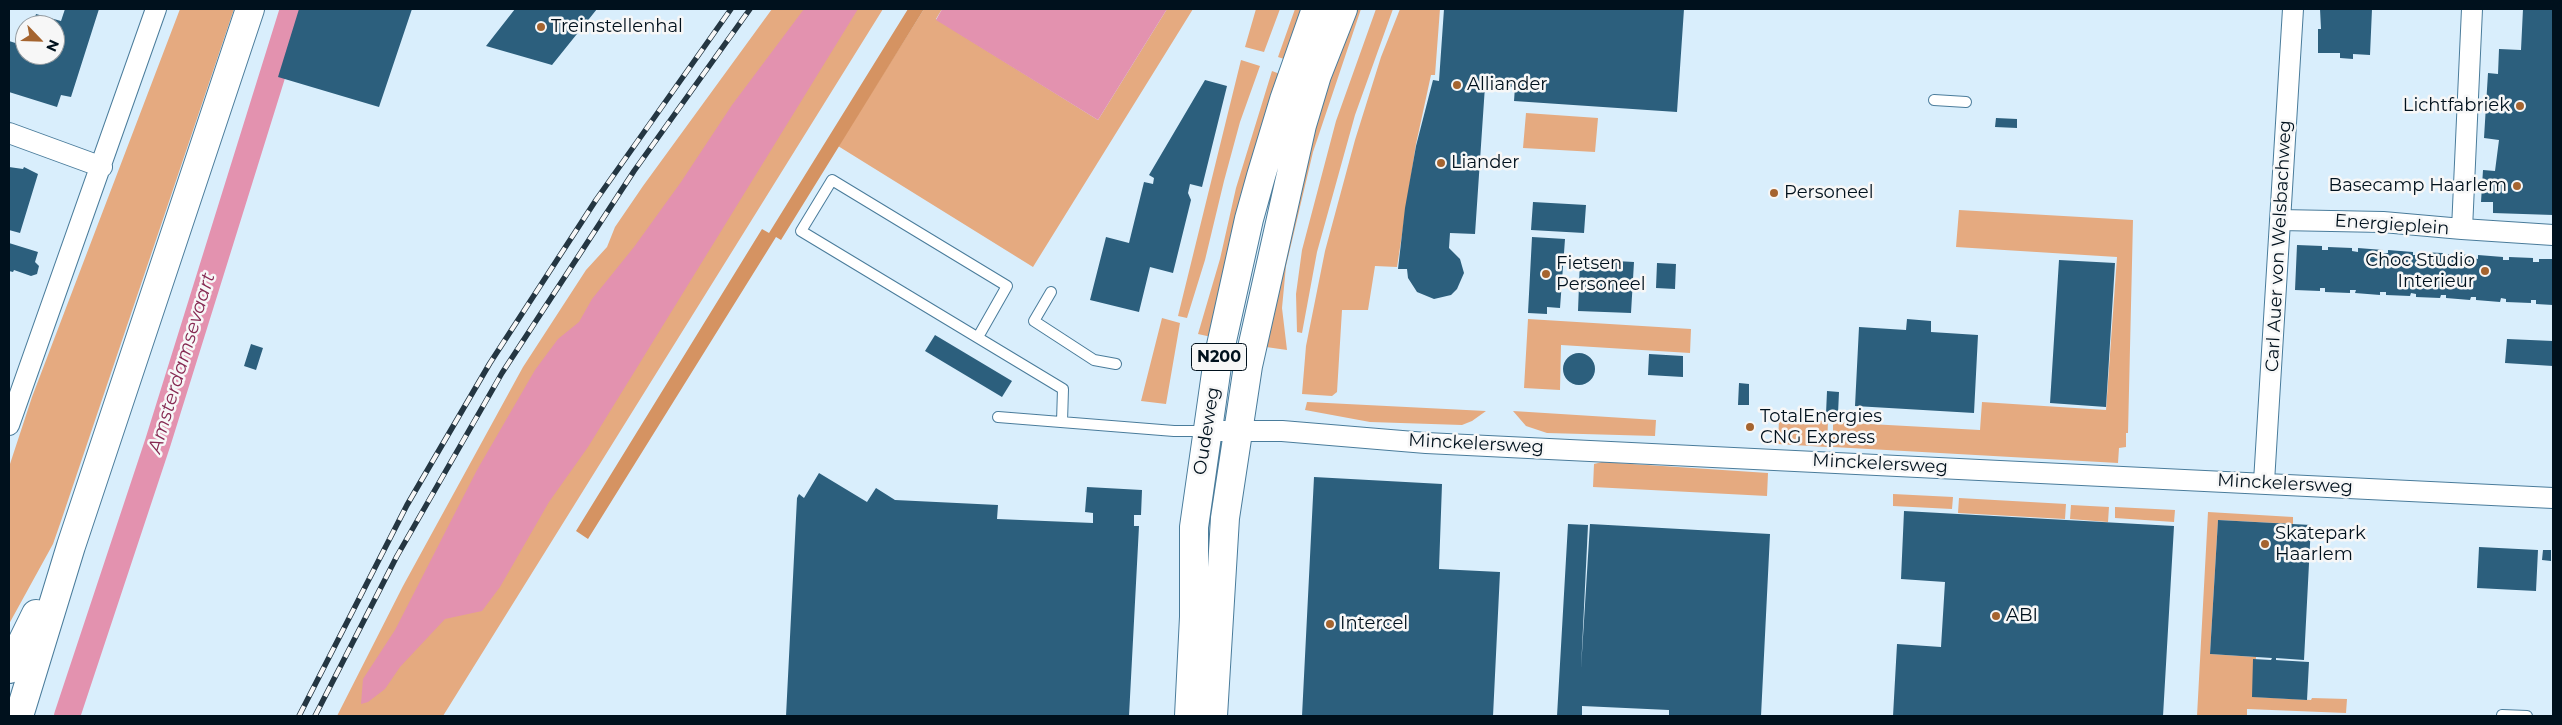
<!DOCTYPE html>
<html>
<head>
<meta charset="utf-8">
<style>
  body { margin:0 }
  #map { position:relative; width:2562px; height:725px; overflow:hidden; background:#d9eefc; font-family:Montserrat,sans-serif }
  canvas { display:block }
  .frame { position:absolute; inset:0; border:10px solid #00111d; pointer-events:none }
  .north { position:absolute; left:15px; top:15px; width:50px; height:50px; box-sizing:border-box; background:#f7f7f7; border:1px solid #949ba0; border-radius:50%; rotate:114deg; font-size:14px; font-weight:700; line-height:20px; text-align:center; color:#00111d }
  .north::after { content:''; display:block; margin:auto; width:18px; height:22px; background:#a5642f; clip-path:polygon(50% 0,100% 100%,50% 72%,0 100%) }
</style>
</head>
<body>
<div id="map">
<canvas width="2562" height="725"></canvas>
<div class="frame"></div>
<div class="north">N</div>
</div>
<script>
const ctx = document.querySelector('canvas').getContext('2d');
ctx.lineJoin = 'round';
function paint(path, color) {
  ctx.fillStyle = color;
  ctx.fill(path, 'evenodd');
}
function toPath(rows) {
  const path = new Path2D();
  for (const r of rows) {
    if (r.length === 3) {
      path.moveTo(r[0] + r[2], r[1]);
      path.arc(r[0], r[1], r[2], 0, 2 * Math.PI);
      continue;
    }
    path.moveTo(r[0], r[1]);
    for (let i = 2; i < r.length; i += 2) path.lineTo(r[i], r[i + 1]);
  }
  return path;
}
function strokePath(path, color, width, dash) {
  ctx.strokeStyle = color;
  ctx.lineWidth = width;
  ctx.lineCap = dash ? 'butt' : 'round';
  ctx.setLineDash(dash || []);
  ctx.stroke(path);
}
function drawText(font, color, halo, rows, align = 'center') {
  ctx.font = font + ' Montserrat,sans-serif';
  ctx.lineWidth = 5;
  ctx.setLineDash([]);
  ctx.textBaseline = 'middle';
  ctx.strokeStyle = halo;
  ctx.fillStyle = color;
  for (const [text, x, y, turn = 0] of rows) {
    ctx.save();
    ctx.translate(x, y);
    ctx.rotate((+turn || 0) * Math.PI / 180);
    ctx.textAlign = isNaN(turn) ? turn : align;
    if (halo) ctx.strokeText(text, 0, 0);
    ctx.fillText(text, 0, 0);
    ctx.restore();
  }
}
const green = toPath([
  [180,9,234,9,60,524,53,544,9,624,9,467,32,397],
  [772,9,883,9,443,716,337,716,403,586,523,367,586,270,607,247,615,227,643,186],
  [924,9,942,9,936,19,1098,120,1167,9,1193,9,1033,267,838,146],
  [1256,9,1280,9,1264,52,1245,47],
  [1295,9,1312,9,1290,61,1278,57],
  [1354,9,1361,9,1313,152,1286,266,1282,308,1287,350,1259,346,1294,182],
  [1376,9,1393,9,1355,115,1317,252,1302,333,1297,332,1296,294,1302,250,1336,121],
  [1400,9,1440,9,1435,75,1431,75,1416,144,1397,267,1375,266,1368,310,1342,310,1337,392,1332,396,1302,394,1306,346,1325,251,1355,140,1381,57],
  [1241,60,1260,66,1240,122,1224,181,1205,260,1187,318,1178,316],
  [1272,71,1285,76,1216,338,1198,334,1220,259,1236,188],
  [1526,113,1598,118,1595,152,1523,148],
  [1959,210,2133,220,2128,433,2126,433,2126,447,2119,448,2118,463,1833,447,1833,422,1980,430,1982,402,2106,410,2117,257,1956,247],
  [1162,318,1180,323,1166,404,1141,401],
  [1528,319,1691,329,1690,353,1561,345,1560,390,1524,388],
  [1307,402,1486,411,1472,421,1462,425,1370,422,1305,410],
  [1513,411,1656,420,1655,436,1547,433,1526,426],
  [1779,419,1828,421,1827,447,1778,444],
  [1602,462,1768,473,1767,496,1593,487,1594,464],
  [1893,494,1953,497,1952,509,1893,506],
  [1959,498,2066,504,2065,519,1958,513],
  [2071,505,2109,507,2108,522,2070,519],
  [2115,507,2175,510,2174,522,2115,518],
  [2208,512,2293,517,2293,524,2218,520,2210,654,2256,657,2255,697,2311,700,2312,698,2347,699,2346,713,2247,709,2247,716,2197,716]
]);
const forest = toPath([
  [908,9,924,9,781,240,776,237,588,539,576,531,762,229,769,233]
]);
const water = toPath([
  [804,9,858,9,588,447,549,502,500,587,482,611,445,619,400,667,385,689,368,702,361,704,363,679,395,630,477,470,535,370,558,339,579,322,592,299,634,247,681,182,732,105],
  [942,9,1167,9,1098,120,936,20]
]);
const canal = toPath([
  [67,716,158,442,293,9]
]);
const building = toPath([
  [65,9,99,9,71,97,61,95,57,107,9,92,9,41,25,46,25,55,55,55,55,25,33,25,36,14,61,21],
  [299,9,412,9,379,107,278,77],
  [515,9,597,9,552,65,486,46],
  [1444,9,1684,9,1677,112,1514,101,1515,87,1485,86,1475,234,1450,233,1449,248,1460,259,1464,273,1457,289,1451,295,1434,299,1417,292,1408,278,1407,269,1398,269,1405,208,1416,146,1433,80,1439,81],
  [2320,9,2372,9,2370,55,2353,54,2353,59,2340,58,2340,53,2318,53,2318,29,2321,29],
  [2523,9,2553,9,2553,215,2493,213,2493,202,2481,202,2483,170,2495,171,2499,140,2484,138,2488,73,2498,74,2499,49,2521,50],
  [1205,80,1227,86,1202,187,1190,184,1188,193,1191,200,1173,273,1150,267,1139,312,1090,300,1106,237,1129,243,1144,182,1153,184,1154,178,1149,175],
  [1996,118,2017,119,2017,128,1995,127],
  [9,167,23,169,24,167,38,174,20,233,9,230],
  [1533,202,1586,205,1584,233,1531,230],
  [1532,237,1565,239,1560,308,1547,307,1547,314,1528,313],
  [9,243,38,252,35,262,39,266,37,274,31,276,14,270,13,272,9,271],
  [2297,245,2322,246,2322,250,2328,250,2328,247,2352,248,2352,251,2358,252,2358,248,2383,250,2382,253,2388,253,2388,250,2413,252,2413,255,2418,255,2418,252,2443,253,2443,256,2448,257,2448,254,2473,255,2473,258,2478,259,2478,255,2503,257,2503,260,2509,260,2509,257,2533,258,2533,262,2539,262,2539,259,2553,259,2553,305,2536,304,2536,300,2531,300,2531,303,2506,302,2506,299,2501,298,2500,302,2476,300,2476,297,2471,297,2470,300,2446,298,2446,295,2441,295,2440,298,2416,297,2416,294,2411,293,2410,296,2386,295,2386,292,2380,292,2380,295,2355,293,2356,290,2350,290,2350,293,2325,292,2325,288,2320,288,2320,291,2295,290],
  [1580,259,1634,262,1631,313,1578,311],
  [2059,260,2115,263,2106,407,2050,403],
  [1657,263,1676,264,1675,289,1656,288],
  [1907,319,1931,321,1931,332,1978,335,1974,413,1855,406,1859,327,1906,330],
  [935,335,1012,381,1002,397,925,351],
  [2507,339,2553,341,2553,366,2505,363],
  [251,344,263,348,256,370,244,366],
  [1579,369,16],
  [1649,354,1683,356,1683,377,1648,375],
  [1739,383,1749,384,1749,405,1738,405],
  [1827,391,1839,392,1838,414,1826,414],
  [819,473,867,502,876,488,895,500,998,505,997,519,1093,523,1093,513,1085,512,1087,487,1142,490,1141,515,1134,515,1134,526,1139,526,1129,716,786,716,797,498,799,494,804,498],
  [1314,477,1442,484,1439,569,1500,572,1493,716,1302,716],
  [1904,511,2174,526,2163,716,1893,716,1897,644,1941,647,1945,582,1901,579],
  [2218,520,2311,525,2304,660,2276,658,2276,660,2309,662,2307,700,2252,697,2253,659,2271,660,2272,658,2210,654],
  [1568,524,1588,525,1581,669,1590,524,1770,534,1761,716,1669,716,1669,710,1582,706,1582,716,1557,716],
  [2479,547,2538,550,2536,591,2477,588],
  [2543,550,2551,550,2551,561,2542,560]
]);
const service = toPath([
  [1934,100,1966,102],
  [1051,292,1034,321,1094,360,1116,364],
  [978,337,1007,286,832,180,801,231,1063,389,1062,422],
  [998,417,1174,431,1207,431],
  [2502,715,2527,716]
]);
const minor = toPath([
  [9,133,102,167],
  [2280,220,2383,222,2462,229,2472,9],
  [2462,229,2553,235],
  [9,425,156,9],
  [1208,431,1282,431,1426,443,2553,498],
  [2264,482,2293,9]
]);
const secondary = toPath([
  [9,669,36,614],
  [19,716,71,546,250,9]
]);
const primary = toPath([
  [1189,716,1194,617,1194,527,1218,359,1249,219,1261,176,1284,100,1316,9],
  [1213,716,1225,518,1248,366,1302,125,1317,75,1343,9]
]);
const rail = toPath([
  [299,716,407,505,490,363,596,200,731,9],
  [315,716,397,556,502,373,634,171,750,9]
]);
const markers = [
  [541,27,5,"#a5642f"],
  [1457,85,5,"#a5642f"],
  [2520,106,5,"#a5642f"],
  [1441,163,5,"#a5642f"],
  [2517,186,5,"#a5642f"],
  [1774,193,5,"#a5642f"],
  [2485,271,5,"#a5642f"],
  [1546,274,5,"#a5642f"],
  [1750,427,5,"#a5642f"],
  [2265,544,5,"#a5642f"],
  [1996,616,5,"#a5642f"],
  [1330,624,5,"#a5642f"]
];
const shields = [
  [1219,357,55]
];
const shieldNames = [
  ["N200",1219,357]
];
const poiNames = [
  ["Treinstellenhal",551,27],
  ["Alliander",1467,85],
  ["Lichtfabriek",2510,106,"right"],
  ["Liander",1451,163],
  ["Basecamp Haarlem",2507,186,"right"],
  ["Personeel",1784,193],
  ["Choc Studio",2475,261,"right"],
  ["Interieur",2475,282,"right"],
  ["Fietsen",1556,264],
  ["Personeel",1556,285],
  ["TotalEnergies",1760,417],
  ["CNG Express",1760,438],
  ["Skatepark",2275,534],
  ["Haarlem",2275,555],
  ["ABI",2006,616],
  ["Intercel",1340,624]
];
const streetNames = [
  ["Energieplein",2392,225,4],
  ["Carl Auer von Welsbachweg",2279,246,-87],
  ["Oudeweg",1207,431,-81],
  ["Minckelersweg",1476,444,3],
  ["Minckelersweg",1880,464,3],
  ["Minckelersweg",2285,484,3]
];
const waterNames = [
  ["Amsterdamsevaart",182,363,-73]
];
paint(green, '#e5aa80');
paint(forest, '#d59362');
paint(water, '#e392af');
strokePath(canal, '#e392af', 26);
paint(building, '#2c5f7d');
strokePath(service, '#4a7c9b', 12);
strokePath(minor, '#4a7c9b', 22);
strokePath(secondary, '#4a7c9b', 30);
strokePath(primary, '#4a7c9b', 30);
strokePath(service, '#fff', 10);
strokePath(minor, '#fff', 20);
strokePath(secondary, '#fff', 28);
strokePath(primary, '#fff', 28);
strokePath(rail, '#243642', 5.5);
strokePath(rail, '#f7f7f7', 4, [11]);
for (const [x, y, r, color] of markers) {
  const dot = new Path2D();
  dot.arc(x, y, r, 0, 2 * Math.PI);
  ctx.fillStyle = color;
  ctx.fill(dot);
  strokePath(dot, '#f7f7f7', 2);
}
for (const [x, y, w] of shields) {
  const box = new Path2D();
  box.roundRect(x - w / 2, y - 13.5, w, 27, 4);
  ctx.fillStyle = '#f7f7f7';
  ctx.fill(box);
  strokePath(box, '#00111d', 1);
}
drawText('bold 16px', '#00111d', null, shieldNames);
drawText('18px', '#00111d', '#f7f7f7', poiNames, 'left');
drawText('18px', '#00111d', '#f7f7f7', streetNames);
drawText('italic 19px', '#862952', '#f7f7f7', waterNames);
</script>
</body>
</html>
